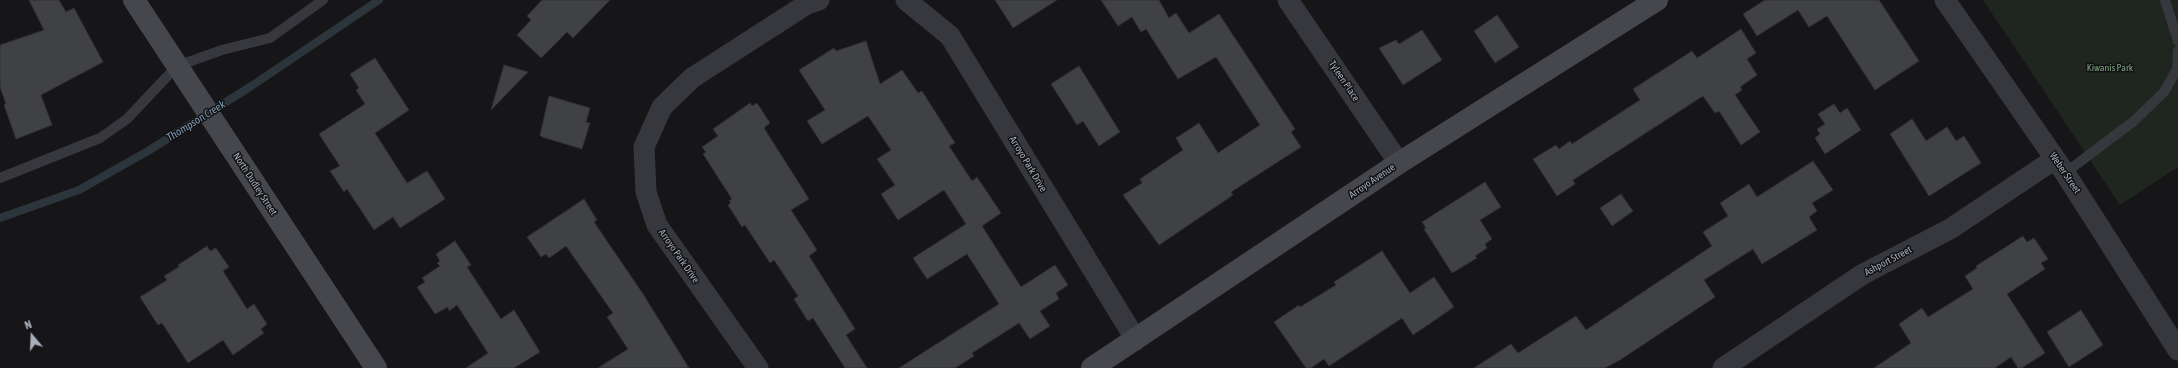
<!DOCTYPE html>
<html>
<head>
<meta charset="utf-8">
<style>
  body { margin:0 }
  #map { position:relative; width:2178px; height:368px; overflow:hidden; background:#161618; font-family:"Asap Condensed",sans-serif }
  canvas { display:block }
  .north { position:absolute; left:12px; top:316px; width:40px; height:40px; -webkit-text-stroke:3px #111113; paint-order:stroke; rotate:341deg; font-size:11px; font-weight:700; line-height:16px; text-align:center; color:#a8adb8 }
  .north::after { content:''; display:block; margin:auto; width:14px; height:18px; background:#a8adb8; clip-path:polygon(50% 0,100% 100%,50% 72%,0 100%) }
</style>
</head>
<body>
<div id="map">
<canvas width="2178" height="368"></canvas>
<div class="north">N</div>
</div>
<script>
const ctx = document.querySelector('canvas').getContext('2d');
ctx.lineJoin = 'round';
function paint(path, color) {
  ctx.fillStyle = color;
  ctx.fill(path, 'evenodd');
}
function toPath(rows) {
  const path = new Path2D();
  for (const r of rows) {
    path.moveTo(r[0], r[1]);
    for (let i = 2; i < r.length; i += 2) path.lineTo(r[i], r[i + 1]);
  }
  return path;
}
function strokePath(path, color, width, dash) {
  ctx.strokeStyle = color;
  ctx.lineWidth = width;
  ctx.lineCap = dash ? 'butt' : 'round';
  ctx.setLineDash(dash || []);
  ctx.stroke(path);
}
function drawText(font, color, halo, rows, align = 'center') {
  ctx.font = font + ' "Asap Condensed",sans-serif';
  ctx.lineWidth = 3;
  ctx.setLineDash([]);
  ctx.textBaseline = 'middle';
  ctx.strokeStyle = halo;
  ctx.fillStyle = color;
  for (const [text, x, y, turn = 0] of rows) {
    ctx.save();
    ctx.translate(x, y);
    ctx.rotate((+turn || 0) * Math.PI / 180);
    ctx.textAlign = isNaN(turn) ? turn : align;
    if (halo) ctx.strokeText(text, 0, 0);
    ctx.fillText(text, 0, 0);
    ctx.restore();
  }
}
const green = toPath([
  [1983,0,2178,0,2178,167,2120,205]
]);
const stream = toPath([
  [0,218,79,190,148,151,253,85,379,0]
]);
const building = toPath([
  [29,0,59,0,66,12,74,8,103,62,41,95,52,125,16,139,4,105,6,104,0,87,0,45,44,30,29,0],
  [542,0,610,0,573,38,567,32,541,58,517,35,531,20,527,16,542,0],
  [995,0,1057,0,1013,28,995,0],
  [1101,0,1159,0,1169,18,1176,13,1189,33,1219,14,1295,129,1291,132,1301,147,1231,192,1233,195,1159,245,1123,195,1142,183,1140,179,1183,150,1176,138,1199,123,1218,153,1260,125,1216,57,1178,79,1146,29,1141,32,1132,17,1118,26,1101,0],
  [1765,0,1879,0,1919,61,1875,90,1827,16,1809,27,1798,10,1757,36,1743,14,1765,0],
  [1497,15,1519,47,1495,63,1474,31,1497,15],
  [1741,29,1756,53,1747,59,1757,75,1740,87,1742,90,1735,95,1760,132,1741,145,1719,111,1715,113,1703,96,1573,180,1575,184,1557,196,1533,159,1556,145,1559,149,1570,141,1572,144,1640,100,1633,89,1692,51,1697,58,1741,29],
  [1422,30,1442,60,1403,85,1379,48,1396,40,1399,44,1422,30],
  [866,41,880,84,902,70,918,93,922,91,955,143,949,146,972,181,977,177,1001,213,982,226,1021,287,1055,265,1068,285,1056,293,1059,299,1040,311,1050,326,1030,339,1019,323,972,353,974,356,955,368,899,368,999,304,967,254,927,279,913,258,966,224,944,190,898,220,881,194,895,185,877,159,891,150,868,116,822,144,807,121,825,110,799,70,834,48,836,51,866,41],
  [375,58,409,110,375,133,407,183,427,171,445,199,400,228,393,217,374,230,347,189,344,192,330,171,340,166,319,134,365,104,356,90,359,88,350,74,375,58],
  [504,65,528,72,491,110,504,65],
  [1079,66,1120,132,1099,146,1083,121,1077,125,1051,84,1079,66],
  [549,96,590,108,586,122,590,123,582,149,542,137,540,135,549,96],
  [750,103,752,106,757,103,770,123,764,128,809,199,791,210,817,250,809,256,855,329,846,335,867,368,845,368,813,318,808,321,794,299,798,296,774,260,770,263,745,225,742,227,728,205,731,203,729,201,732,199,703,154,706,152,702,147,718,136,713,129,750,103],
  [1834,104,1840,113,1847,108,1861,130,1825,154,1815,138,1820,134,1817,129,1825,124,1818,114,1834,104],
  [1912,119,1926,141,1947,127,1956,141,1964,136,1981,163,1929,196,1890,134,1912,119],
  [1813,161,1833,190,1812,203,1817,211,1809,217,1817,230,1762,264,1753,249,1704,280,1715,297,1620,360,1605,368,1474,368,1511,344,1518,353,1576,316,1586,330,1712,246,1703,232,1728,216,1720,203,1749,184,1757,197,1813,161],
  [1485,182,1501,207,1480,220,1492,239,1485,244,1487,248,1475,256,1477,258,1452,273,1424,229,1426,228,1422,222,1485,182],
  [1621,194,1633,211,1612,226,1600,208,1621,194],
  [584,199,597,220,594,222,643,294,689,368,598,368,628,349,607,317,613,313,566,246,549,258,546,254,541,257,527,237,584,199],
  [2023,236,2027,242,2034,238,2048,259,2041,263,2045,269,2007,294,2045,353,2022,368,2018,368,2011,357,1995,368,1874,368,1911,343,1899,324,1922,308,1928,317,1973,289,1965,276,1977,268,1976,266,2023,236],
  [455,241,471,265,467,267,501,319,514,310,540,352,514,368,466,368,488,353,457,305,449,311,448,307,435,314,417,287,425,282,422,278,440,266,437,263,440,261,436,254,455,241],
  [207,246,210,251,216,248,229,267,223,271,247,309,254,304,267,324,261,329,264,333,233,355,223,340,188,363,162,323,158,325,140,297,167,280,164,276,179,267,178,265,207,246],
  [1382,251,1410,293,1434,277,1454,307,1413,335,1402,318,1329,366,1324,359,1311,368,1306,368,1274,322,1299,305,1300,307,1336,285,1334,282,1382,251],
  [2081,310,2103,345,2069,367,2047,332,2081,310]
]);
const lane = toPath([
  [2165,0,2178,41],
  [2065,173,2134,121,2164,92,2177,69,2178,51],
  [0,178,100,138,127,119,177,66,222,50,270,38,323,0]
]);
const street = toPath([
  [906,0,950,36,1136,340],
  [1288,0,1399,163],
  [1945,0,2065,173,2178,350],
  [758,368,657,225,646,192,644,147,662,107,692,78,807,4,819,0],
  [1723,368,1863,274,1950,229,2055,159]
]);
const secondary = toPath([
  [134,0,376,368],
  [1092,368,1399,163,1657,0]
]);
const parkNames = [
  ["Kiwanis Park",2110,68]
];
const streetNames = [
  ["Tyleen Place",1344,81,56],
  ["Arroyo Park Drive",1028,164,59],
  ["Weber Street",2065,173,56],
  ["Arroyo Avenue",1372,181,-34],
  ["North Dudley Street",255,184,57],
  ["Arroyo Park Drive",679,256,55],
  ["Ashport Street",1888,261,-28]
];
const waterNames = [
  ["Thompson Creek",196,121,-32]
];
paint(green, '#1e261f');
strokePath(stream, '#2c353c', 8);
paint(building, '#404145');
strokePath(building, '#303034', 1);
strokePath(lane, '#37383d', 10);
strokePath(street, '#37383d', 21);
strokePath(secondary, '#45474d', 22);
drawText('10px', '#7fa381', '#111113', parkNames);
drawText('10px', '#a8adb8', '#111113', streetNames);
drawText('italic 11px', '#7f9bb3', '#111113', waterNames);
</script>
</body>
</html>
